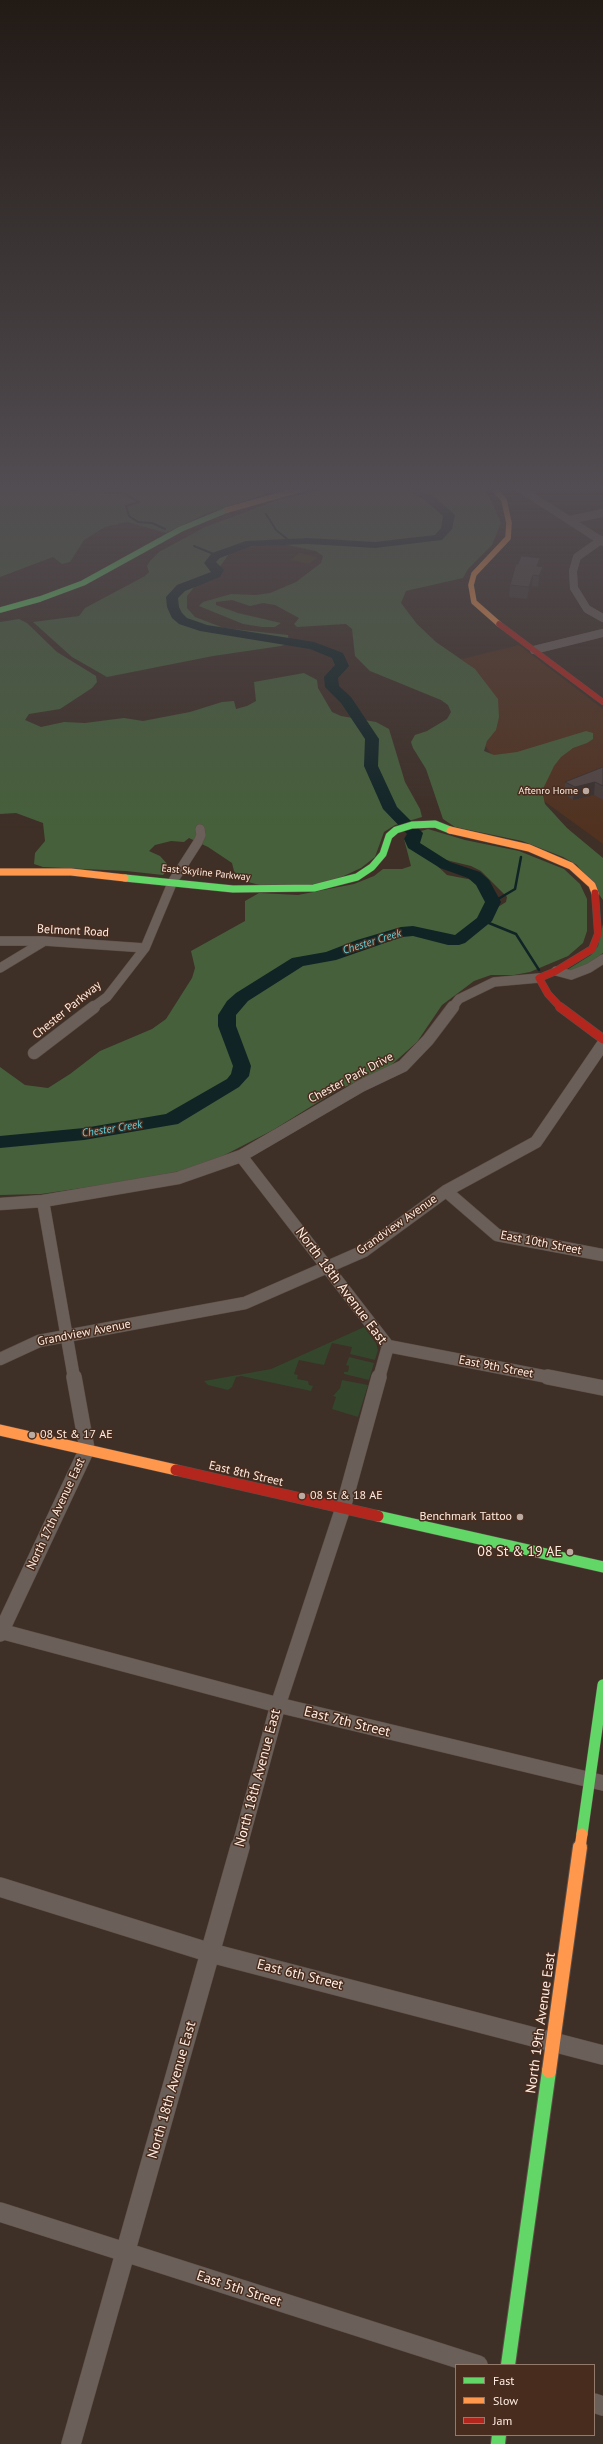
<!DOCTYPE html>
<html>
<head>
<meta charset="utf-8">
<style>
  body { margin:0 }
  #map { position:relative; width:603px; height:2444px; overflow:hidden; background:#3e2f27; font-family:"PT Sans",sans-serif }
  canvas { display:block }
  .legend { position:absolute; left:455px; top:2364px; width:140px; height:72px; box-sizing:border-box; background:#482c1d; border:1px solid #91796c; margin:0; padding:5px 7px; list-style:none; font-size:12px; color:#feece2 }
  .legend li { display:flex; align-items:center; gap:8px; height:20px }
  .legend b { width:20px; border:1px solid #91796c }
</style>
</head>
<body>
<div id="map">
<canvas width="603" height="2444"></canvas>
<ul class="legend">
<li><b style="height:5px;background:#63d668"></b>Fast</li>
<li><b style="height:5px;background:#ff974d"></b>Slow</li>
<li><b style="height:5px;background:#b3261e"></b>Jam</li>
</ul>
</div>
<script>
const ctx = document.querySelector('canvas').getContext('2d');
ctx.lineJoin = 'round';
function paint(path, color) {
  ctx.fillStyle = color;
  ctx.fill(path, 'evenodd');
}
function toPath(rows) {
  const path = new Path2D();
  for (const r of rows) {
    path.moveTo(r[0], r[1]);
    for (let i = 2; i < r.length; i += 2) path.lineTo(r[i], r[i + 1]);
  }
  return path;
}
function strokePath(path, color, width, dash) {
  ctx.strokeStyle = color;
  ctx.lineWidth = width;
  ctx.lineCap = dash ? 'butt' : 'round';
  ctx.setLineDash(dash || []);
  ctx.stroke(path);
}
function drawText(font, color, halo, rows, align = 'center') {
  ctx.font = font + ' "PT Sans",sans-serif';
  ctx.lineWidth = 3;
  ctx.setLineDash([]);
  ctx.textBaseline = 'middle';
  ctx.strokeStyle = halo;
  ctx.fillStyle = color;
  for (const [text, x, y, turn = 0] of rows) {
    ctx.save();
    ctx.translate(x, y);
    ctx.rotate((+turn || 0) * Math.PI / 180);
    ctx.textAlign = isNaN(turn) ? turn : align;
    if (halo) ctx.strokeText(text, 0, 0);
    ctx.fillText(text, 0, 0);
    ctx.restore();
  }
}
const built = toPath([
  [519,645,603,709,603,844,518,782,494,758,484,744,453,661]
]);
const green = toPath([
  [364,1327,376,1343,378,1350,375,1360,350,1354,352,1347,332,1343,324,1365,299,1360,294,1374,298,1375,297,1379,308,1381,309,1385,313,1386,311,1391,241,1376,236,1377,232,1387,228,1390,208,1385,204,1381,271,1369],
  [349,1357,374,1363,369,1380,344,1374,344,1372,348,1372,349,1366,346,1365],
  [342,1380,368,1385,358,1417,332,1409,336,1397,333,1396,340,1388]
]);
const forest = toPath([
  [0,486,253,486,265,494,206,514,166,533,127,522,105,527,84,540,70,562,62,564,53,557,0,577],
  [342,486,480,487,489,496,501,523,492,545,468,569,463,578,406,591,401,603,417,624,436,642,475,669,498,699,499,717,496,730,487,741,484,751,494,755,517,752,586,731,593,733,593,739,587,743,573,748,561,757,554,766,542,791,545,804,567,828,603,858,603,900,577,865,563,857,522,841,455,827,443,819,426,769,413,748,411,742,415,735,427,731,447,719,451,712,448,705,441,700,370,671,355,656,352,629,346,624,297,627,294,624,299,618,275,605,263,603,250,606,232,600,216,602,216,605,238,613,281,623,275,627,262,627,243,624,199,606,203,602,231,594,256,595,270,593,296,582,321,563,323,556,316,551,273,542,240,549,229,554,216,572,206,582,195,586,187,596,187,608,195,617,224,628,288,635,289,643,281,646,213,656,107,677,72,657,33,622,79,616,85,608,145,576,149,572,147,566,150,561,159,552,205,527,280,499],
  [19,619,27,623,57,652,96,676,97,682,92,688,60,709,29,714,25,720,41,727,64,722,85,723,124,718,143,721,190,712,222,702,234,701,236,709,247,706,256,701,254,682,304,673,317,680,318,688,332,712,341,716,376,722,389,729,405,782,420,809,422,817,395,825,384,832,375,857,361,868,335,880,305,886,263,886,241,880,234,871,232,863,208,847,189,838,184,842,171,841,155,845,149,851,160,856,170,867,163,875,126,871,43,867,34,864,35,853,45,841,43,823,16,813,0,814,0,622],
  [428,829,465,840,519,851,564,869,580,884,587,899,587,931,583,943,568,956,530,972,514,975,491,975,474,981,442,1005,417,1042,389,1067,336,1091,273,1130,213,1161,186,1170,123,1182,41,1194,0,1195,0,1067,25,1085,48,1088,70,1074,100,1051,152,1029,166,1019,192,978,195,968,191,951,245,921,245,901,259,893,298,895,354,884,374,876,383,869,402,869,411,866,404,839,411,835,410,840,414,849,429,858,447,875,473,880,481,884,488,906,498,907,506,902,507,897,481,871,471,866,434,857,427,853,418,843,417,835,418,832],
  [603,924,603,953,585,967,570,972,567,970,591,955,598,946]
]);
const sand = toPath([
  [299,553,317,557,317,558,309,564,290,560]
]);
const streamFar1 = toPath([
  [50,486,71,490,99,487,106,493,123,493,139,502,126,506,129,516,138,522,152,523,165,529],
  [266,514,276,530,291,542],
  [194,546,216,555]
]);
const stream = toPath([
  [493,902,515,889,521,857],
  [484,921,516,934,539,970]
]);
const river = toPath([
  [399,486,413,486,433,496,453,513,455,515,452,529,442,540,375,548,308,544,252,546,220,558,216,562,224,570,220,577,185,591,178,598,179,607,182,613,187,618,207,625,314,642,343,653,349,666,338,678,339,686,351,697,379,739,378,766,397,807,423,833,420,843,450,862,480,872,489,880,501,902,492,921,465,943,459,945,448,945,413,936,402,937,336,960,303,966,248,1001,236,1015,236,1026,251,1066,249,1076,239,1087,178,1124,84,1140,0,1148,0,1136,84,1128,166,1114,227,1079,231,1074,233,1066,218,1026,218,1015,227,1001,236,993,292,958,326,952,357,940,401,927,413,926,455,935,477,918,485,902,476,885,468,878,440,868,408,848,404,839,407,834,383,809,364,766,365,739,341,703,325,687,324,677,335,665,332,658,310,649,200,631,179,624,172,618,167,607,166,597,177,585,211,572,204,563,212,553,246,541,308,538,375,542,435,535,441,528,443,516,425,500,399,486]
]);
const streetFar4 = toPath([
  [516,486,603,542],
  [569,520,603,513],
  [601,540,577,557,573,571,574,588,587,609,603,618],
  [534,650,603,633]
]);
const streetFar3 = toPath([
  [0,941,44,941,145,948],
  [0,968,43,942],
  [556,971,571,975,589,968,603,959],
  [92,1008,107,997,145,948,173,881,198,842,201,835,200,829],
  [452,1008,459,999,494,982,539,978]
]);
const streetFar2 = toPath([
  [34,1053,94,1007],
  [241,1156,388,1346,379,1378],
  [446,1191,497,1235,603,1255],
  [43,1201,74,1378],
  [0,1204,43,1201,178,1178,241,1156,361,1086,403,1066,428,1040,453,1007],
  [388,1346,553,1378],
  [0,1359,39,1341,245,1303,364,1251,446,1191,536,1142,603,1044]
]);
const streetFar1 = toPath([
  [548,1377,603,1388],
  [0,1631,278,1705,603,1783],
  [0,1634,87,1449,74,1377],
  [239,1848,278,1705,343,1508,379,1377]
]);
const street = toPath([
  [0,1887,211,1953,603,2055],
  [0,2212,478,2365],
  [594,2403,603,2406],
  [71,2444,240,1847]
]);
const fastFar3 = toPath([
  [0,610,40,599,83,583,181,529,227,510]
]);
const fastFar2 = toPath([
  [125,878,233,889,314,888,357,877,372,867,383,854,389,836,396,830,412,825,435,824,450,830]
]);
const fastFar1 = toPath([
  [378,1516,603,1567],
  [582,1834,603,1685]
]);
const fast = toPath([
  [508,2365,549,2071],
  [498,2444,499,2435]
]);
const slowFar3 = toPath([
  [491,486,504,500,509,523,508,538,474,574,471,585,474,602,499,624],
  [227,510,312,486]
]);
const slowFar2 = toPath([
  [450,830,529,848,571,866,592,885,595,893],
  [0,872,71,872,125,878]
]);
const slowFar1 = toPath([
  [0,1430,176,1470],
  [580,1848,582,1834]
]);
const slow = toPath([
  [549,2071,580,1847]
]);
const jamFar3 = toPath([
  [499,624,603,702]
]);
const jamFar2 = toPath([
  [561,1008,548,994,539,978,556,971,592,949,598,934,595,893]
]);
const jamFar1 = toPath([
  [560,1007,603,1039]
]);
const jam = toPath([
  [176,1470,378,1516]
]);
const wall = toPath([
  [540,558,539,566,543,567,541,578,538,587,532,586,527,599,509,597,510,585],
  [603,767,603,800,594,795,573,800,564,794,565,782]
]);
const shadedWall = toPath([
  [540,558,538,569,536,577,537,566],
  [543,567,541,578,538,587,539,576],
  [533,575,532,586,527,599,529,587],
  [595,782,594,795,573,800,575,787]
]);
const building = toPath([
  [521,556,540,558,537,566,543,567,539,576,533,575,529,587,510,585,516,564,518,564,521,556],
  [603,767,603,786,595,782,575,787,565,782,603,767]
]);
const markers = [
  [586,791,4,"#bbaaa1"],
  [32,1435,4,"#bbaaa1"],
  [302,1496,4,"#bbaaa1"],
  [520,1517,4,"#bbaaa1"],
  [570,1552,4,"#bbaaa1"]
];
const farPoinames = [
  ["Aftenro Home",578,791]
];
const farStreetnames = [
  ["East Skyline Parkway",206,873,6]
];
const farWaternames = [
  ["Chester Creek",372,942,-17],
  ["Chester Creek",112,1129,-9]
];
const streetNames = [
  ["Belmont Road",73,931,3],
  ["Chester Parkway",67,1010,-39],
  ["Chester Park Drive",351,1078,-28],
  ["Grandview Avenue",397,1225,-35],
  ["East 10th Street",541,1243,11],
  ["Grandview Avenue",84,1333,-11],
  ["East 9th Street",496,1367,11],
  ["East 8th Street",246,1474,13],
  ["North 17th Avenue East",56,1514,-65]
];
const poiNames = [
  ["08 St & 17 AE",40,1435],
  ["08 St & 18 AE",310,1496],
  ["Benchmark Tattoo",512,1517,"right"]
];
const nearStreetnames = [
  ["North 18th Avenue East",341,1286,53],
  ["East 7th Street",347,1722,14],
  ["North 18th Avenue East",258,1778,-75],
  ["East 6th Street",300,1975,14],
  ["North 19th Avenue East",541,2023,-82],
  ["North 18th Avenue East",172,2090,-74],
  ["East 5th Street",239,2289,18]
];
const nearPoinames = [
  ["08 St & 19 AE",562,1552]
];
paint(built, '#513220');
paint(green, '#34462c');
paint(forest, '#46603b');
paint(sand, '#43391d');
strokePath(streamFar1, '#102426', 2);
strokePath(stream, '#102426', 2.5);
paint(river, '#102426');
strokePath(streetFar4, '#5c4e47', 8);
strokePath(streetFar3, '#5c4e47', 10);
strokePath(streetFar2, '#5c4e47', 13);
strokePath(streetFar1, '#5c4e47', 16);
strokePath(street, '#5c4e47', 20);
strokePath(fastFar3, '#5c4e47', 6);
strokePath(fastFar2, '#5c4e47', 8);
strokePath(fastFar1, '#5c4e47', 12);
strokePath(fast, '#5c4e47', 16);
strokePath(slowFar3, '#5c4e47', 6);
strokePath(slowFar2, '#5c4e47', 8);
strokePath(slowFar1, '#5c4e47', 12);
strokePath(slow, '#5c4e47', 16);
strokePath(jamFar3, '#5c4e47', 6);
strokePath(jamFar2, '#5c4e47', 8);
strokePath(jamFar1, '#5c4e47', 10);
strokePath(jam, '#5c4e47', 12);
strokePath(streetFar4, '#6b6059', 8);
strokePath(streetFar3, '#6b6059', 9);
strokePath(streetFar2, '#6b6059', 12);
strokePath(streetFar1, '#6b6059', 15);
strokePath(street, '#6b6059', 19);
strokePath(fastFar3, '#63d668', 5.5);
strokePath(fastFar2, '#63d668', 7);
strokePath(fastFar1, '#63d668', 11);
strokePath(fast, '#63d668', 14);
strokePath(slowFar3, '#ff974d', 5.5);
strokePath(slowFar2, '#ff974d', 7);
strokePath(slowFar1, '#ff974d', 11);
strokePath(slow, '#ff974d', 14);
strokePath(jamFar3, '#b3261e', 5.5);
strokePath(jamFar2, '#b3261e', 7);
strokePath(jamFar1, '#b3261e', 9);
strokePath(jam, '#b3261e', 11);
paint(wall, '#473c3a');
paint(shadedWall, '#3a3130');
paint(building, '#534644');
strokePath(building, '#3a3130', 1);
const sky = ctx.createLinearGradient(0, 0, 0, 829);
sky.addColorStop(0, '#221a15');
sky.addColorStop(0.59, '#524d52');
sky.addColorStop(1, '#524d5200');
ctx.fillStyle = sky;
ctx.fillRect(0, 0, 603, 829);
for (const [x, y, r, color] of markers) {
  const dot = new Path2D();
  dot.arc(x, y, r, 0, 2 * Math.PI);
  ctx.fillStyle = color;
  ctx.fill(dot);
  strokePath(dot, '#482c1d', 1.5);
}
drawText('10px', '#feece2', '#482c1d', farPoinames, 'right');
drawText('10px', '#feece2', '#482c1d', farStreetnames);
drawText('italic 11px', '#5dd2de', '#482c1d', farWaternames);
drawText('12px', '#feece2', '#482c1d', streetNames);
drawText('12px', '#feece2', '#482c1d', poiNames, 'left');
drawText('14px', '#feece2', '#482c1d', nearStreetnames);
drawText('14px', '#feece2', '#482c1d', nearPoinames, 'right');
</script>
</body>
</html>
